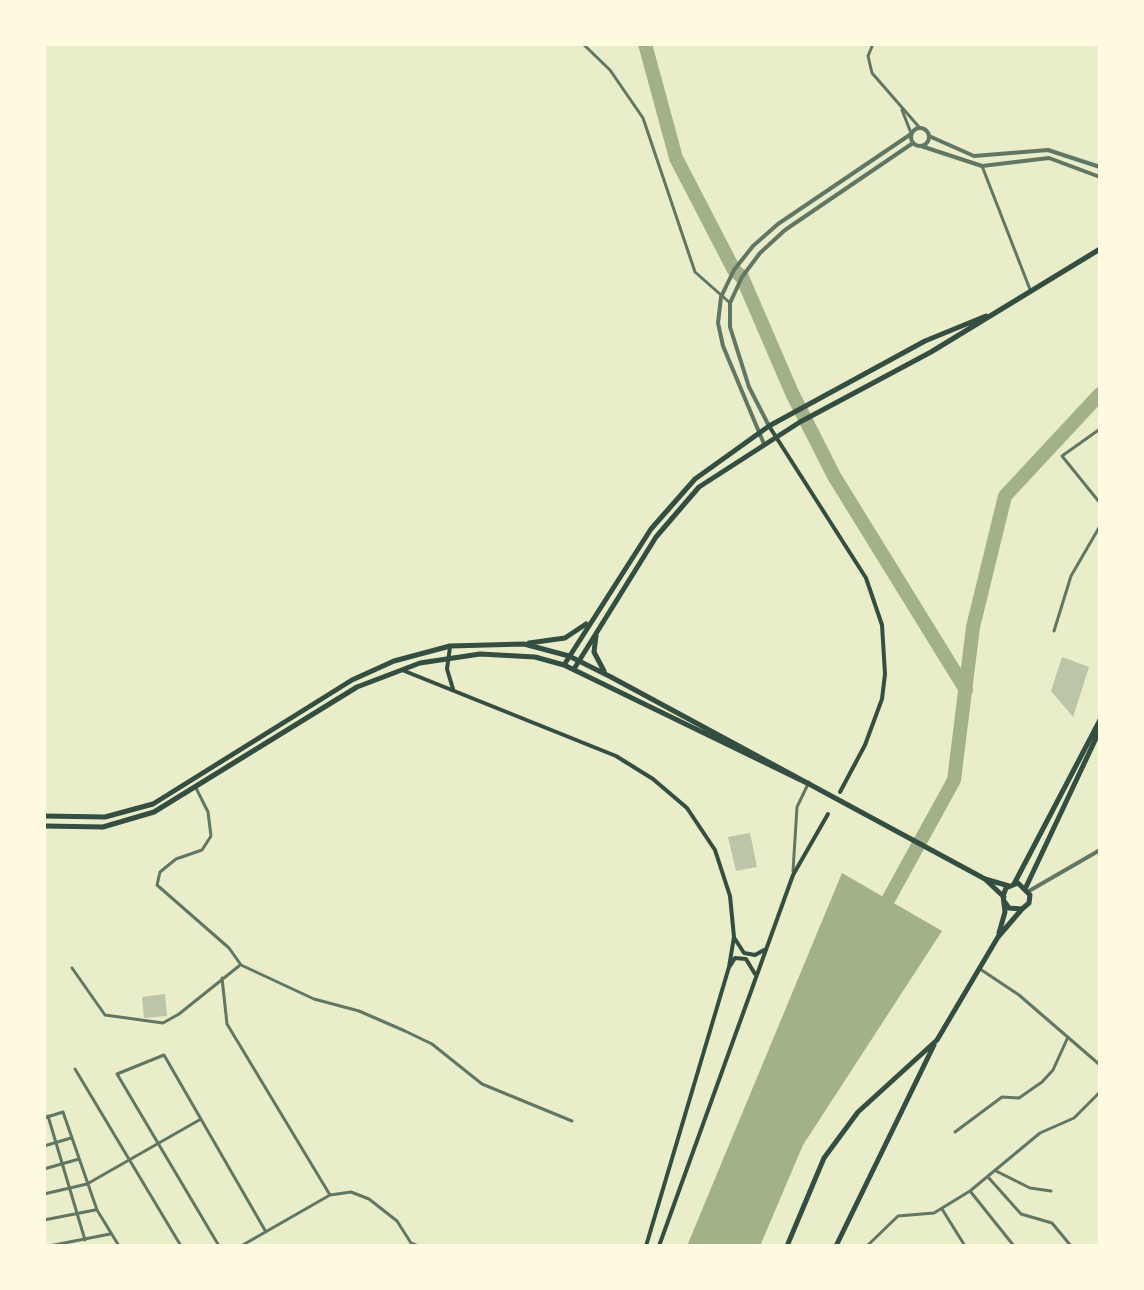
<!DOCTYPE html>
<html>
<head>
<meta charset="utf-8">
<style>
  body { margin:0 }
  #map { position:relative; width:1144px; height:1290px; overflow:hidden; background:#e9edc9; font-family:"Archivo Narrow",sans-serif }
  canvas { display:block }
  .frame { position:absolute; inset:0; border:46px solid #fefae0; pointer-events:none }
</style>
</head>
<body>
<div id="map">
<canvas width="1144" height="1290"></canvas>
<div class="frame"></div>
</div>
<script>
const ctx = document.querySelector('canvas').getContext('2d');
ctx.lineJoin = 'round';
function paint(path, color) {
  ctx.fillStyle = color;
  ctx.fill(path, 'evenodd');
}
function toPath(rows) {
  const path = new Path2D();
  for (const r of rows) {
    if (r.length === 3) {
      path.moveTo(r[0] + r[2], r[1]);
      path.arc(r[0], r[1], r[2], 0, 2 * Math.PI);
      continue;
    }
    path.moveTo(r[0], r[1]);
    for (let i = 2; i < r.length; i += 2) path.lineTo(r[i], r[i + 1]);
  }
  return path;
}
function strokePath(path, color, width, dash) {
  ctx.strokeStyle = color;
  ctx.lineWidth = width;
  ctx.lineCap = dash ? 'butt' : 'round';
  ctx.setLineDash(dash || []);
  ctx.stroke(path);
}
const water = toPath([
  [842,873,942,931,803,1145,760,1246,687,1246]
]);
const river = toPath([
  [645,44,676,158,734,270,742,277,792,393,834,476,966,690],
  [888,900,954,780,973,627,1005,496,1100,394]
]);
const building = toPath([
  [1062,657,1089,667,1073,717,1051,691],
  [750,833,757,867,736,871,728,837],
  [165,994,167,1016,144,1018,142,997]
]);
const minor = toPath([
  [583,44,610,70,643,118,695,272,729,302],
  [873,44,868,56,872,73,919,127],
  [902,110,911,133],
  [982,166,1031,292],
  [1100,429,1062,456,1100,503],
  [1054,631,1071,576,1100,526],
  [196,788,208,812,211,836,202,850,176,859,160,872,157,885,229,948,241,965,314,999,359,1011,405,1031,432,1044,482,1084,572,1121],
  [793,871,797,807,809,782],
  [72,968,105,1015,163,1023,179,1014,239,966],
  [980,969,1019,995,1100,1065],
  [222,978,227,1024,330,1195],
  [75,1069,181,1246],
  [48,1116,85,1240],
  [44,1118,63,1112,97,1210,119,1246],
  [955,1132,1002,1097,1019,1098,1042,1082,1053,1070,1068,1037],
  [44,1146,71,1138],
  [44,1169,79,1159],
  [996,1171,1030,1188,1051,1191],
  [988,1177,1021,1214,1052,1223,1071,1246],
  [970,1191,1014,1246],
  [44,1194,87,1184,201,1119],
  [942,1209,965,1246],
  [44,1220,95,1210],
  [49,1246,110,1234],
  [219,1246,117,1074,164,1055,266,1232],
  [241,1246,330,1195,351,1192,369,1199,397,1221,411,1243,418,1246],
  [867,1246,898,1216,934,1213,970,1191,1040,1133,1074,1118,1100,1092]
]);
const tertiary = toPath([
  [920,137,9],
  [929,136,974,156,1048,150,1100,167],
  [921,146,982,166,1049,158,1100,177],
  [769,426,749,387,730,327,730,303,742,277,760,253,785,230,913,143],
  [764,444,723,346,718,323,721,297,734,270,753,246,778,224,911,134],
  [1029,891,1100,850]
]);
const secondary = toPath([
  [769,426,866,578,882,625,885,674,882,699,865,745,840,792],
  [450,647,447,669,453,689],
  [402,670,616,756,653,779,687,808,715,850,730,896,734,937,729,967,646,1246],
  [735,939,744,953,755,955,764,950],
  [730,966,735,958,746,959,755,974],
  [659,1246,793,875,828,814]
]);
const trunk = toPath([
  [596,636,594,652,604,671],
  [529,643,565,638,586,624],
  [564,665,651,529,695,479,769,426,925,341,986,316],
  [574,669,656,537,699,487,800,422,931,352,1100,249],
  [44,816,105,817,153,804,352,680,394,661,450,646,524,644,569,656,611,677,985,879,1009,886],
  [44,826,103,827,154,812,357,687,420,663,480,654,535,657,564,665,811,785],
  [986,880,1004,897],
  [1014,884,1100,720],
  [1026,887,1098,734,1098,726],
  [999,933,1005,912,1003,896,1006,888,1018,883,1030,895,1029,903,1022,909,1009,908,1004,901],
  [787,1246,824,1158,858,1112,937,1040,998,937,1022,909],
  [836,1246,934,1045]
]);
paint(water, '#a3b18a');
strokePath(river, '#a3b18a', 14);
paint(building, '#bcc5a7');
strokePath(minor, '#617663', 3);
strokePath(tertiary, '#617663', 4);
strokePath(secondary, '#344e41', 4);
strokePath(trunk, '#344e41', 5);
</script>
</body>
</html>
